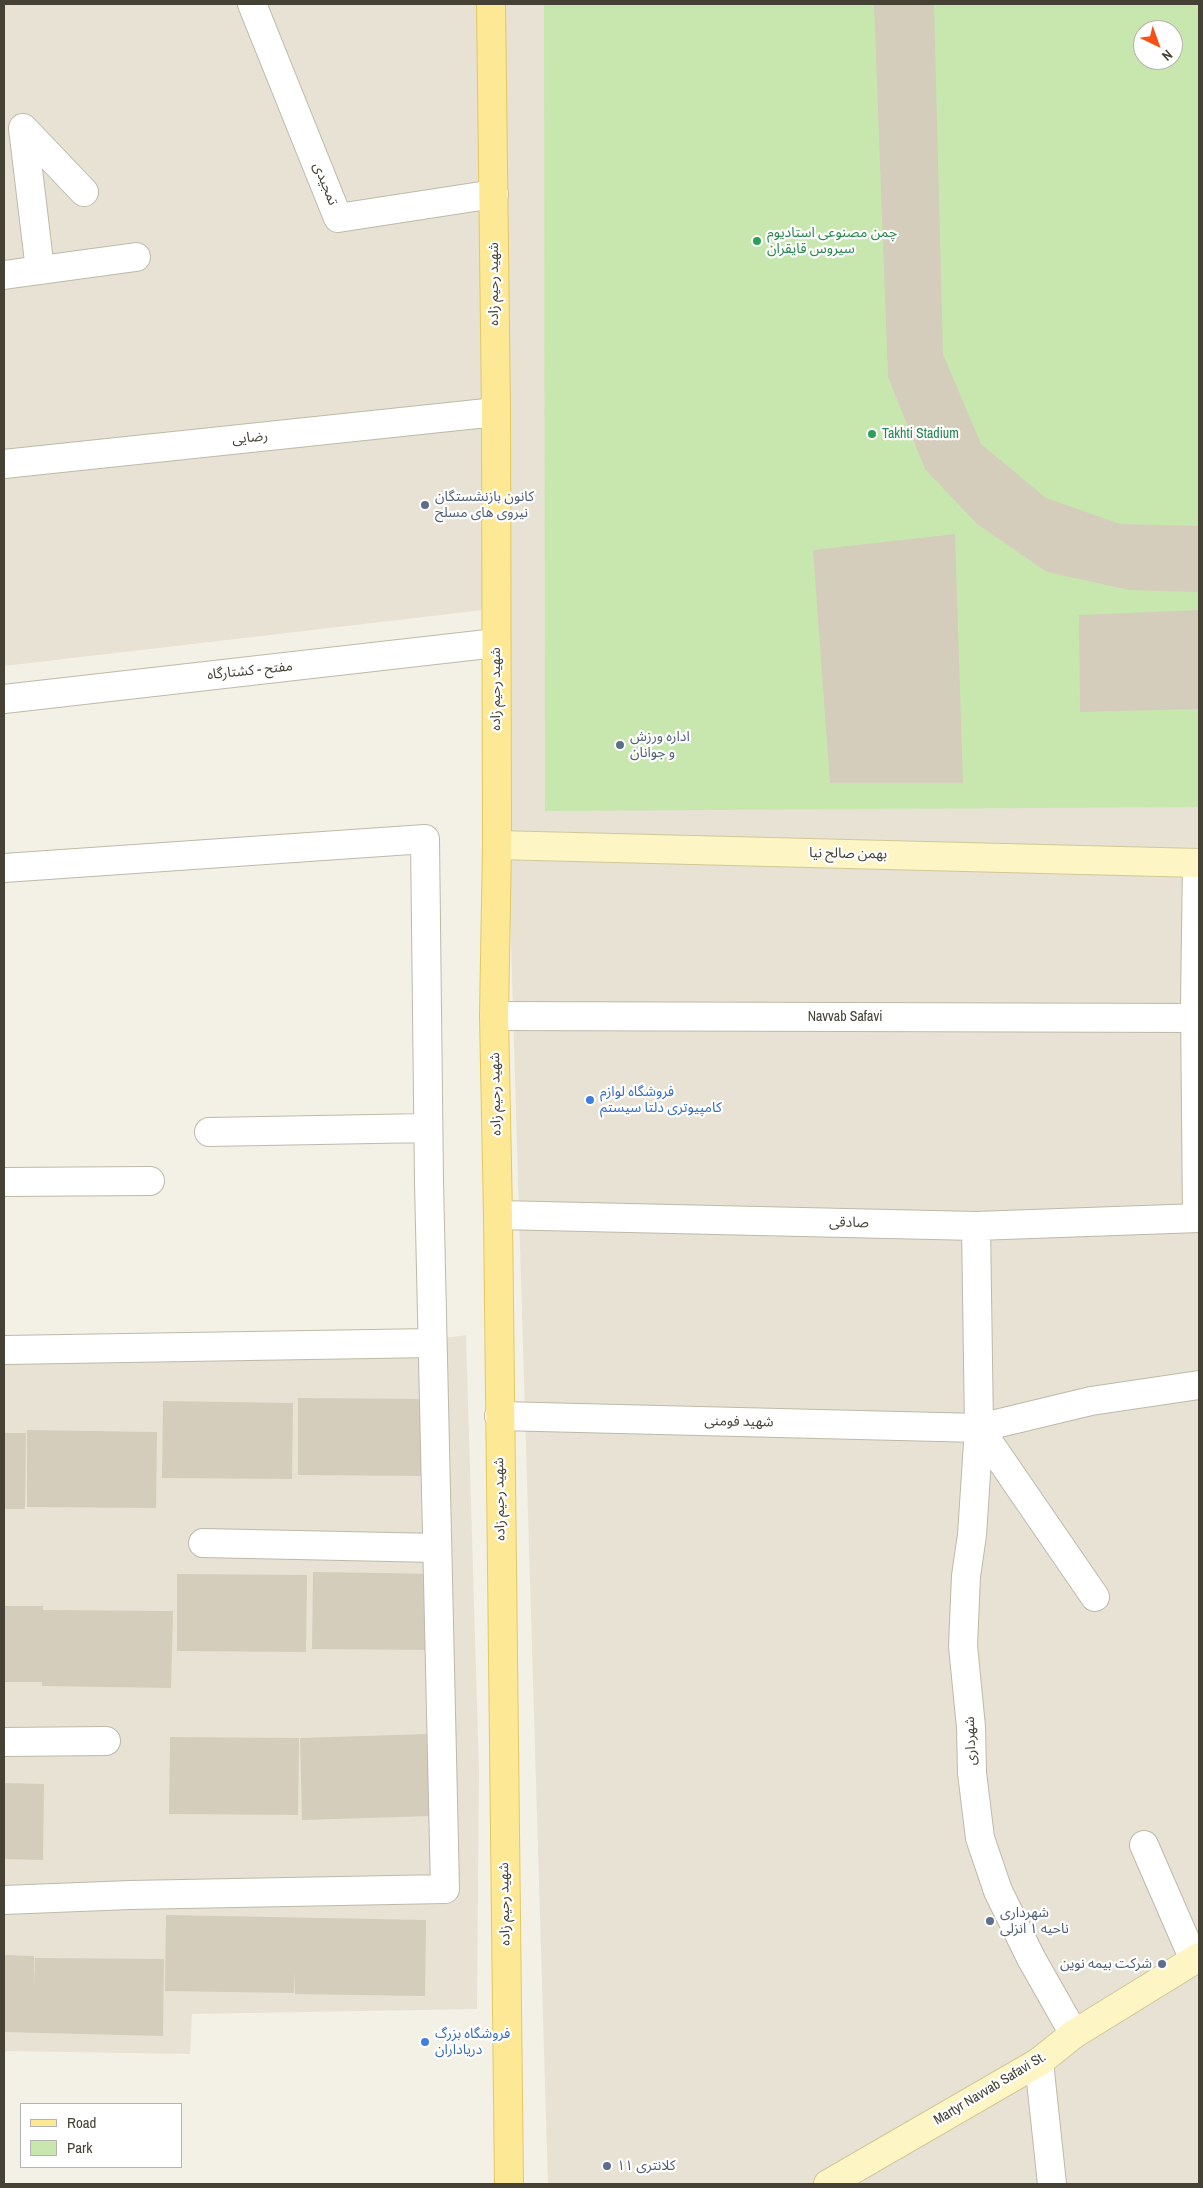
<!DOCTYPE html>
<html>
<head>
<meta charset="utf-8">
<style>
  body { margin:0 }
  #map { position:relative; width:1203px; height:2188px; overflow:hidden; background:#f3f0e6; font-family:"Archivo Narrow",sans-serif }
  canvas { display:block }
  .frame { position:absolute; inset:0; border:5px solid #454135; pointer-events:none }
  .legend { position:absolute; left:20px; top:2103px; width:162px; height:65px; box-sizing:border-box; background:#fff; border:1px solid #b5b3ae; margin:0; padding:6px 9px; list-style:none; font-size:15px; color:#454135 }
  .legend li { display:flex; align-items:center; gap:10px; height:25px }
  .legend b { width:25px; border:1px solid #b5b3ae }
  .north { position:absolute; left:1133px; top:20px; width:50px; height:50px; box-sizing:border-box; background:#fff; border:1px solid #b5b3ae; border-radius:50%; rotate:138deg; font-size:14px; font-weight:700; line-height:20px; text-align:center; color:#454135 }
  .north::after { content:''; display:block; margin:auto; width:18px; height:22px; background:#f74f18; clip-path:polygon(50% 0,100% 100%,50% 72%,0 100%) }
</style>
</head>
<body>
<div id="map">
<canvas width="1203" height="2188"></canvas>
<div class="frame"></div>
<ul class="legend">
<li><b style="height:6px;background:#fde995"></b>Road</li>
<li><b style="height:14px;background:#c8e7af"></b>Park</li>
</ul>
<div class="north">N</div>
</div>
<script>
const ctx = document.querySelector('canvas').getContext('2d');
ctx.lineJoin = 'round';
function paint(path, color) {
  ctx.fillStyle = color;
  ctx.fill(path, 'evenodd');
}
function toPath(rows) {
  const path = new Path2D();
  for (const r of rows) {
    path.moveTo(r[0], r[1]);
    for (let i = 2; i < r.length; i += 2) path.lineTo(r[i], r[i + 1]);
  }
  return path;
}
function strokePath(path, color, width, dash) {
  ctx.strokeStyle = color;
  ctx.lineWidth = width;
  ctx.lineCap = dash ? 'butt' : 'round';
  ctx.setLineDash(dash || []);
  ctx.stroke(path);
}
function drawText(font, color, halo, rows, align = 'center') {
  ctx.font = font + ' "Archivo Narrow","Noto Sans Arabic",sans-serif';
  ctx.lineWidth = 4.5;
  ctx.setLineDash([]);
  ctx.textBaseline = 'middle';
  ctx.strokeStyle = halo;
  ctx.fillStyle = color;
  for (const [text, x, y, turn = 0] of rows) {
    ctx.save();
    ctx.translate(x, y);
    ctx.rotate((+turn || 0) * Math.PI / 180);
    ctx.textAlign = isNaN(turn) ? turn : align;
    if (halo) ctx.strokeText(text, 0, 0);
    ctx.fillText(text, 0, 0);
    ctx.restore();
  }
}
const residential = toPath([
  [4,4,1199,4,1199,2184,548,2184,501,608,4,666],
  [1143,30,1173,30,1173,60,1143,60],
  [466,1335,479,1772,477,2009,192,2014,190,2054,4,2051,4,1339,452,1337]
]);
const green = toPath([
  [544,4,1199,4,1199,807,545,811],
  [1143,30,1173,30,1173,60,1143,60]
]);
const building = toPath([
  [874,4,934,4,943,354,981,444,1046,498,1120,524,1199,526,1199,592,1129,590,1047,572,977,524,925,469,888,377],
  [955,534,963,783,830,783,813,550],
  [1199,610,1199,709,1080,712,1079,615],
  [298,1398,428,1399,427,1476,298,1475],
  [163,1401,293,1403,292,1479,162,1478],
  [27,1430,157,1432,156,1508,27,1507],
  [4,1433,26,1433,25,1509,4,1509],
  [313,1572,443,1574,442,1650,312,1649],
  [177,1574,307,1575,306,1652,177,1651],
  [4,1606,43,1606,43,1610,173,1611,171,1688,42,1686,42,1682,4,1682],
  [429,1734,431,1816,302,1820,300,1738],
  [170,1737,299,1738,298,1815,169,1814],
  [4,1783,44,1784,43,1860,4,1859],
  [166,1915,426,1920,425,1996,295,1994,295,1971,294,1993,165,1991],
  [4,1955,34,1956,34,1986,35,1958,164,1959,163,2036,4,2032]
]);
const street = toPath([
  [252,4,338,218,494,194],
  [40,270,23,128,84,192],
  [4,275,136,257],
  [4,464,496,412],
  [4,699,496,643],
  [1197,863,1195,1005,1197,1218],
  [4,868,425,839,429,1182,445,1889,130,1895,4,1900],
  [494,1016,1195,1018],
  [209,1132,428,1128],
  [4,1182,150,1181],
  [498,1215,976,1226,1199,1218],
  [976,1226,979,1428,972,1535,966,1576,963,1646,971,1727,972,1773,980,1838,998,1891,1031,1958,1074,2034],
  [4,1350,432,1343],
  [499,1416,979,1428,1091,1401,1199,1385],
  [979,1428,1095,1597],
  [203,1543,437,1548],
  [4,1742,106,1741],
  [1144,1845,1194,1960],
  [1039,2062,1052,2184]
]);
const secondary = toPath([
  [497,845,1199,863],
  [828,2184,1039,2062,1074,2034,1199,1957]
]);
const primary = toPath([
  [491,4,496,412,497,845,494,1016,498,1215,509,2184]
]);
const markers = [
  [757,241,5,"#2e9e5b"],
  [872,434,5,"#2e9e5b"],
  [425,505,5,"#5c6f8a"],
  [620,745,5,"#5c6f8a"],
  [590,1100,5,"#3f7fe0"],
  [990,1921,5,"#5c6f8a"],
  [1162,1964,5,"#5c6f8a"],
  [425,2042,5,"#3f7fe0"],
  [607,2166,5,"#5c6f8a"]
];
const streetNames = [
  ["تمجیدی",325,184,68],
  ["شهید رحیم زاده",494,284,-90],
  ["رضایی",250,438,-6],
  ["مفتح - کشتارگاه",250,671,-6],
  ["شهید رحیم زاده",496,689,-90],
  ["بهمن صالح نیا",848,854,1],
  ["Navvab Safavi",845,1017],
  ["شهید رحیم زاده",496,1094,-91],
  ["صادقی",849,1223,1],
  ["شهید فومنی",739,1422,1],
  ["شهید رحیم زاده",500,1499,-91],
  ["شهرداری",971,1741,-92],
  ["شهید رحیم زاده",505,1904,-91],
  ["Martyr Navvab Safavi St.",990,2089,-31]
];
const leisureNames = [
  ["چمن مصنوعی استادیوم",767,233],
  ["سیروس قایقران",767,249],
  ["Takhti Stadium",882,434]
];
const serviceNames = [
  ["کانون بازنشستگان",435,497],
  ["نیروی های مسلح",435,513],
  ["اداره ورزش",630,737],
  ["و جوانان",630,753],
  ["شهرداری",1000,1913],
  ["ناحیه ۱ انزلی",1000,1929],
  ["شرکت بیمه نوین",1152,1964,"right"],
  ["کلانتری ۱۱",617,2166]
];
const shopNames = [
  ["فروشگاه لوازم",600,1092],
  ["کامپیوتری دلتا سیستم",600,1108],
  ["فروشگاه بزرگ",435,2034],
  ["دریاداران",435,2050]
];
paint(residential, '#e7e2d4');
paint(green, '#c8e7af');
paint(building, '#d4cdbb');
strokePath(street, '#beb9a9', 30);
strokePath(secondary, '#d2c896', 30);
strokePath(primary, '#e2c865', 30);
strokePath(street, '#fff', 28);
strokePath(secondary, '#fef5c5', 28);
strokePath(primary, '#fde995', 28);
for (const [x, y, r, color] of markers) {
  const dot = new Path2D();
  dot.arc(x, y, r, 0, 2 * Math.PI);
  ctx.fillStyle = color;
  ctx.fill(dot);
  strokePath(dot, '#fff', 2);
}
drawText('14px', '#454135', '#fff', streetNames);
drawText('14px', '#27864d', '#fff', leisureNames, 'left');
drawText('14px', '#4e5e75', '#fff', serviceNames, 'left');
drawText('14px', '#366cbe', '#fff', shopNames, 'left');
</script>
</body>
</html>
